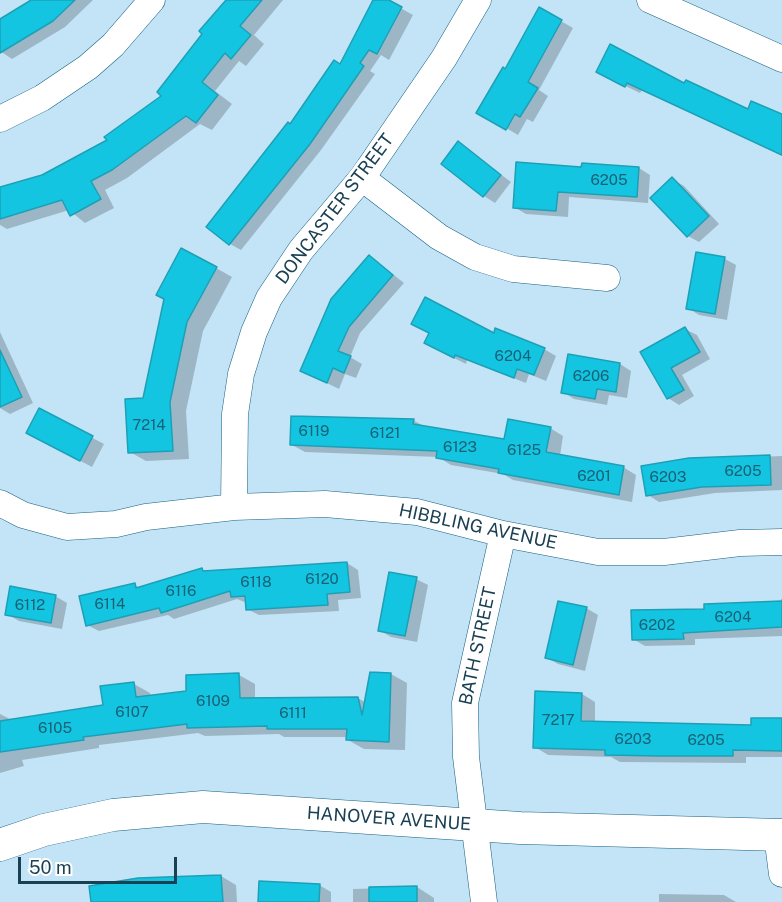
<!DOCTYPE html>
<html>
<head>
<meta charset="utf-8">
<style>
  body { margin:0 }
  #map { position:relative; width:782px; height:902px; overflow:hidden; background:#c3e4f7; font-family:"Public Sans",sans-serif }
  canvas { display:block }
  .scale { position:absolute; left:18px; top:857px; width:159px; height:27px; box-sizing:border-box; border:3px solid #1a4053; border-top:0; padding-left:8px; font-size:18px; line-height:21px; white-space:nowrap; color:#1a4053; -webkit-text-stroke:4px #fff; paint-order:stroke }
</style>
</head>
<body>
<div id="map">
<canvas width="782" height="902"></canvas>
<div class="scale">50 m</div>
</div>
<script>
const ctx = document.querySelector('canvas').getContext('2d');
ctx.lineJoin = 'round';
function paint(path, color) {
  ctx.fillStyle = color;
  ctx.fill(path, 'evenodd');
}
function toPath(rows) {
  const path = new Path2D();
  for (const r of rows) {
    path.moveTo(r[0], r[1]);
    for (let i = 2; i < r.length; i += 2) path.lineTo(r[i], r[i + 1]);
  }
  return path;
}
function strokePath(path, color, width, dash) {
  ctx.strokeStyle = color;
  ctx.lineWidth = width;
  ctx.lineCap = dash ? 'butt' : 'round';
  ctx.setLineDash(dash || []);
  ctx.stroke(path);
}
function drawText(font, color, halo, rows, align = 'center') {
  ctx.font = font + ' "Public Sans",sans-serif';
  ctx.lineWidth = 6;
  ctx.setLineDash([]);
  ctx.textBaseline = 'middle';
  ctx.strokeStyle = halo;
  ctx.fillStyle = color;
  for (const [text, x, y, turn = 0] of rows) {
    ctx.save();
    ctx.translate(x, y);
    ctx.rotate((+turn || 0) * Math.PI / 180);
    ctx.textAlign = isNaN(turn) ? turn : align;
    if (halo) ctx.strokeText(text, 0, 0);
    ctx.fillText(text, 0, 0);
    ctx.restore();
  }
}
const shadow = toPath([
  [34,0,93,0,65,27,12,59,0,51,0,20],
  [228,0,283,0,254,35,264,44,246,66,239,61,215,91,232,104,212,130,200,124,127,178,105,190,114,208,85,223,69,210,7,229,0,225,0,189,42,176,109,140,163,96],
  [375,0,386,0,413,15,389,60,381,55,370,71,375,74,321,150,241,250,230,244,291,125,340,65],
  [540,9,573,28,539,90,548,96,533,122,527,119,518,135,479,112,506,71],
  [611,79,685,85,748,111,782,116,782,156,642,90,640,93],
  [459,143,511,182,495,203,484,196],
  [583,168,639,168,650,175,648,203,569,197,568,217,526,214,514,207],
  [672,179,684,186,719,224,699,242,688,236],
  [370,256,404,283,360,333,350,357,362,364,356,378,345,374,339,389,302,371],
  [725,259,736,265,727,320,699,315,688,308],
  [216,268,232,277,203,331,186,411,189,459,146,461,130,452,144,400],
  [685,329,697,335,710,359,682,375,694,396,679,405,668,398,642,353],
  [0,332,33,403,10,414,0,408],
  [494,335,544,349,556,356,546,381,529,374,526,383,467,360,466,364,438,350],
  [620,364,631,371,627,398,609,395,607,405,574,399,563,392],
  [39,410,104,444,92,467,39,439],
  [413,420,425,427,505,441,550,428,563,436,560,456,623,467,636,475,632,502,513,480,503,474,451,465,438,457,305,452,292,445],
  [782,456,782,490,715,493,659,502,648,495,689,460],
  [347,563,358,570,361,598,338,600,339,611,259,615,247,609,247,603,237,599,174,619,168,615,99,631,87,625,135,585,141,589,202,570,205,572],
  [416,579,428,585,417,642,391,637,379,630],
  [55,596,67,603,62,629,19,621,7,614],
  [781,599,782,599,782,636,695,639,695,645,645,646,633,639,705,610,781,603],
  [586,608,598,615,585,671,558,664,547,658],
  [391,674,407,683,405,750,364,749,348,740,348,737,284,737,279,734,205,736,198,733,99,745,99,748,22,760,24,766,0,773,0,714,10,719,105,707,134,684,150,693,151,697,188,692,239,675,255,684,255,699,358,698,366,703],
  [582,694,595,702,595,723,753,727,782,721,782,757,746,757,746,763,620,762,611,757,548,755,535,747],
  [221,876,236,885,237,902,93,902],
  [319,885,331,892,331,902,260,902],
  [417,887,434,898,434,902,353,902,353,889],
  [659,894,724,895,736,902,659,902]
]);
const building = toPath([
  [31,0,75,0,53,21,0,53,0,19,31,0],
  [226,0,262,0,240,26,251,35,231,59,225,53,202,82,218,95,196,123,186,116,112,170,91,181,101,199,70,216,62,200,0,219,0,187,42,175,107,140,104,137,161,96,157,92,202,34,199,31,226,0],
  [373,0,389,0,402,7,377,54,369,50,360,63,364,66,310,144,229,245,206,227,288,122,290,124,334,60,340,64,373,0],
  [539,7,562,20,528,82,538,88,520,117,515,114,506,130,476,113,503,67,505,69,539,7],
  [610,44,684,83,686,80,748,109,751,101,782,114,782,155,627,83,625,87,596,72,610,44],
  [458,141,501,175,483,197,441,164,458,141],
  [516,162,581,167,582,163,639,167,637,197,558,192,556,211,513,208,516,162],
  [672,177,709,216,687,237,650,198,672,177],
  [181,248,217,267,187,322,170,402,173,451,128,453,125,399,143,398,164,299,156,295,181,248],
  [696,252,725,257,715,314,686,309,696,252],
  [369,255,393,275,349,327,338,351,351,356,344,373,333,368,327,383,300,371,331,299,369,255],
  [425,297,494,333,495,328,545,348,534,375,517,369,514,378,455,355,454,358,424,343,429,333,411,324,425,297],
  [685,327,700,352,671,368,684,390,667,399,640,352,685,327],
  [0,350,22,397,0,407,0,350],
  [568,354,620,363,616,392,597,389,595,399,561,393,568,354],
  [39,408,93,436,80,461,26,433,39,408],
  [291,416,414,419,413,424,504,439,508,419,551,427,546,452,624,466,619,495,498,473,499,469,436,458,437,451,290,445,291,416],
  [770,455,771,485,702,487,646,496,641,466,689,458,770,455],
  [347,562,350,592,327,594,328,605,246,610,245,596,231,597,230,591,161,613,159,608,86,626,79,596,135,583,136,588,202,568,203,571,347,562],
  [389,572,417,577,405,636,378,631,389,572],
  [10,586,56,595,51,623,5,615,10,586],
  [558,601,587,607,573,665,545,658,558,601],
  [782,601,782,627,683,633,684,639,632,640,631,610,704,609,704,604,782,601],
  [370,672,391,673,389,742,346,740,347,729,267,729,267,726,187,728,187,724,83,737,84,740,0,752,0,721,103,705,100,686,134,682,136,697,186,691,186,675,239,673,240,698,358,697,362,715,370,672],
  [535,691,582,693,581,721,751,725,751,718,782,718,782,751,733,750,733,756,659,756,605,755,605,750,533,748,535,691],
  [221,875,223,902,91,902,89,886,138,878,221,875],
  [259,881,320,884,319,902,258,902,259,881],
  [417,886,417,902,369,902,369,887,417,886]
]);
const minor = toPath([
  [650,0,782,59],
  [0,119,42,98,88,67,113,45,152,0],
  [362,178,439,237,475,257,513,269,607,278],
  [0,503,23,515,67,527,116,524,146,517,234,507,325,504,417,512,503,534,598,552,664,552,740,543,782,542],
  [234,507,235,414,241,374,254,332,269,298,301,250,362,178,444,58,478,0],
  [777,835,782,874],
  [484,902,466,757,465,703,503,534]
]);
const tertiary = toPath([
  [0,845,44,830,113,815,203,807,520,828,782,835]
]);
const numberNames = [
  ["6205",609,180],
  ["6204",513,356],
  ["6206",591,376],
  ["7214",149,425],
  ["6119",314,431],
  ["6121",385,433],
  ["6123",460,447],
  ["6125",524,450],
  ["6205",743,471],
  ["6201",594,476],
  ["6203",668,477],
  ["6120",322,579],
  ["6118",256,582],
  ["6116",181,591],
  ["6114",110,604],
  ["6112",30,605],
  ["6204",733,617],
  ["6202",657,625],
  ["6109",213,701],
  ["6107",132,712],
  ["6111",293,713],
  ["7217",558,720],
  ["6105",55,728],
  ["6203",633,739],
  ["6205",706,740]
];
const streetNames = [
  ["DONCASTER STREET",335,209,-53],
  ["HIBBLING AVENUE",478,527,12],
  ["BATH STREET",478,646,-78],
  ["HANOVER AVENUE",389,819,4]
];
paint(shadow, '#0003');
paint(building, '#13c5e1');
strokePath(building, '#1da0b6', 1.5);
strokePath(minor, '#166080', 27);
strokePath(tertiary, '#166080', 33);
strokePath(minor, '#fff', 26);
strokePath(tertiary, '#fff', 32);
drawText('15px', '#186176', null, numberNames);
drawText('18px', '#1a4053', '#fff', streetNames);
</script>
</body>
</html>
